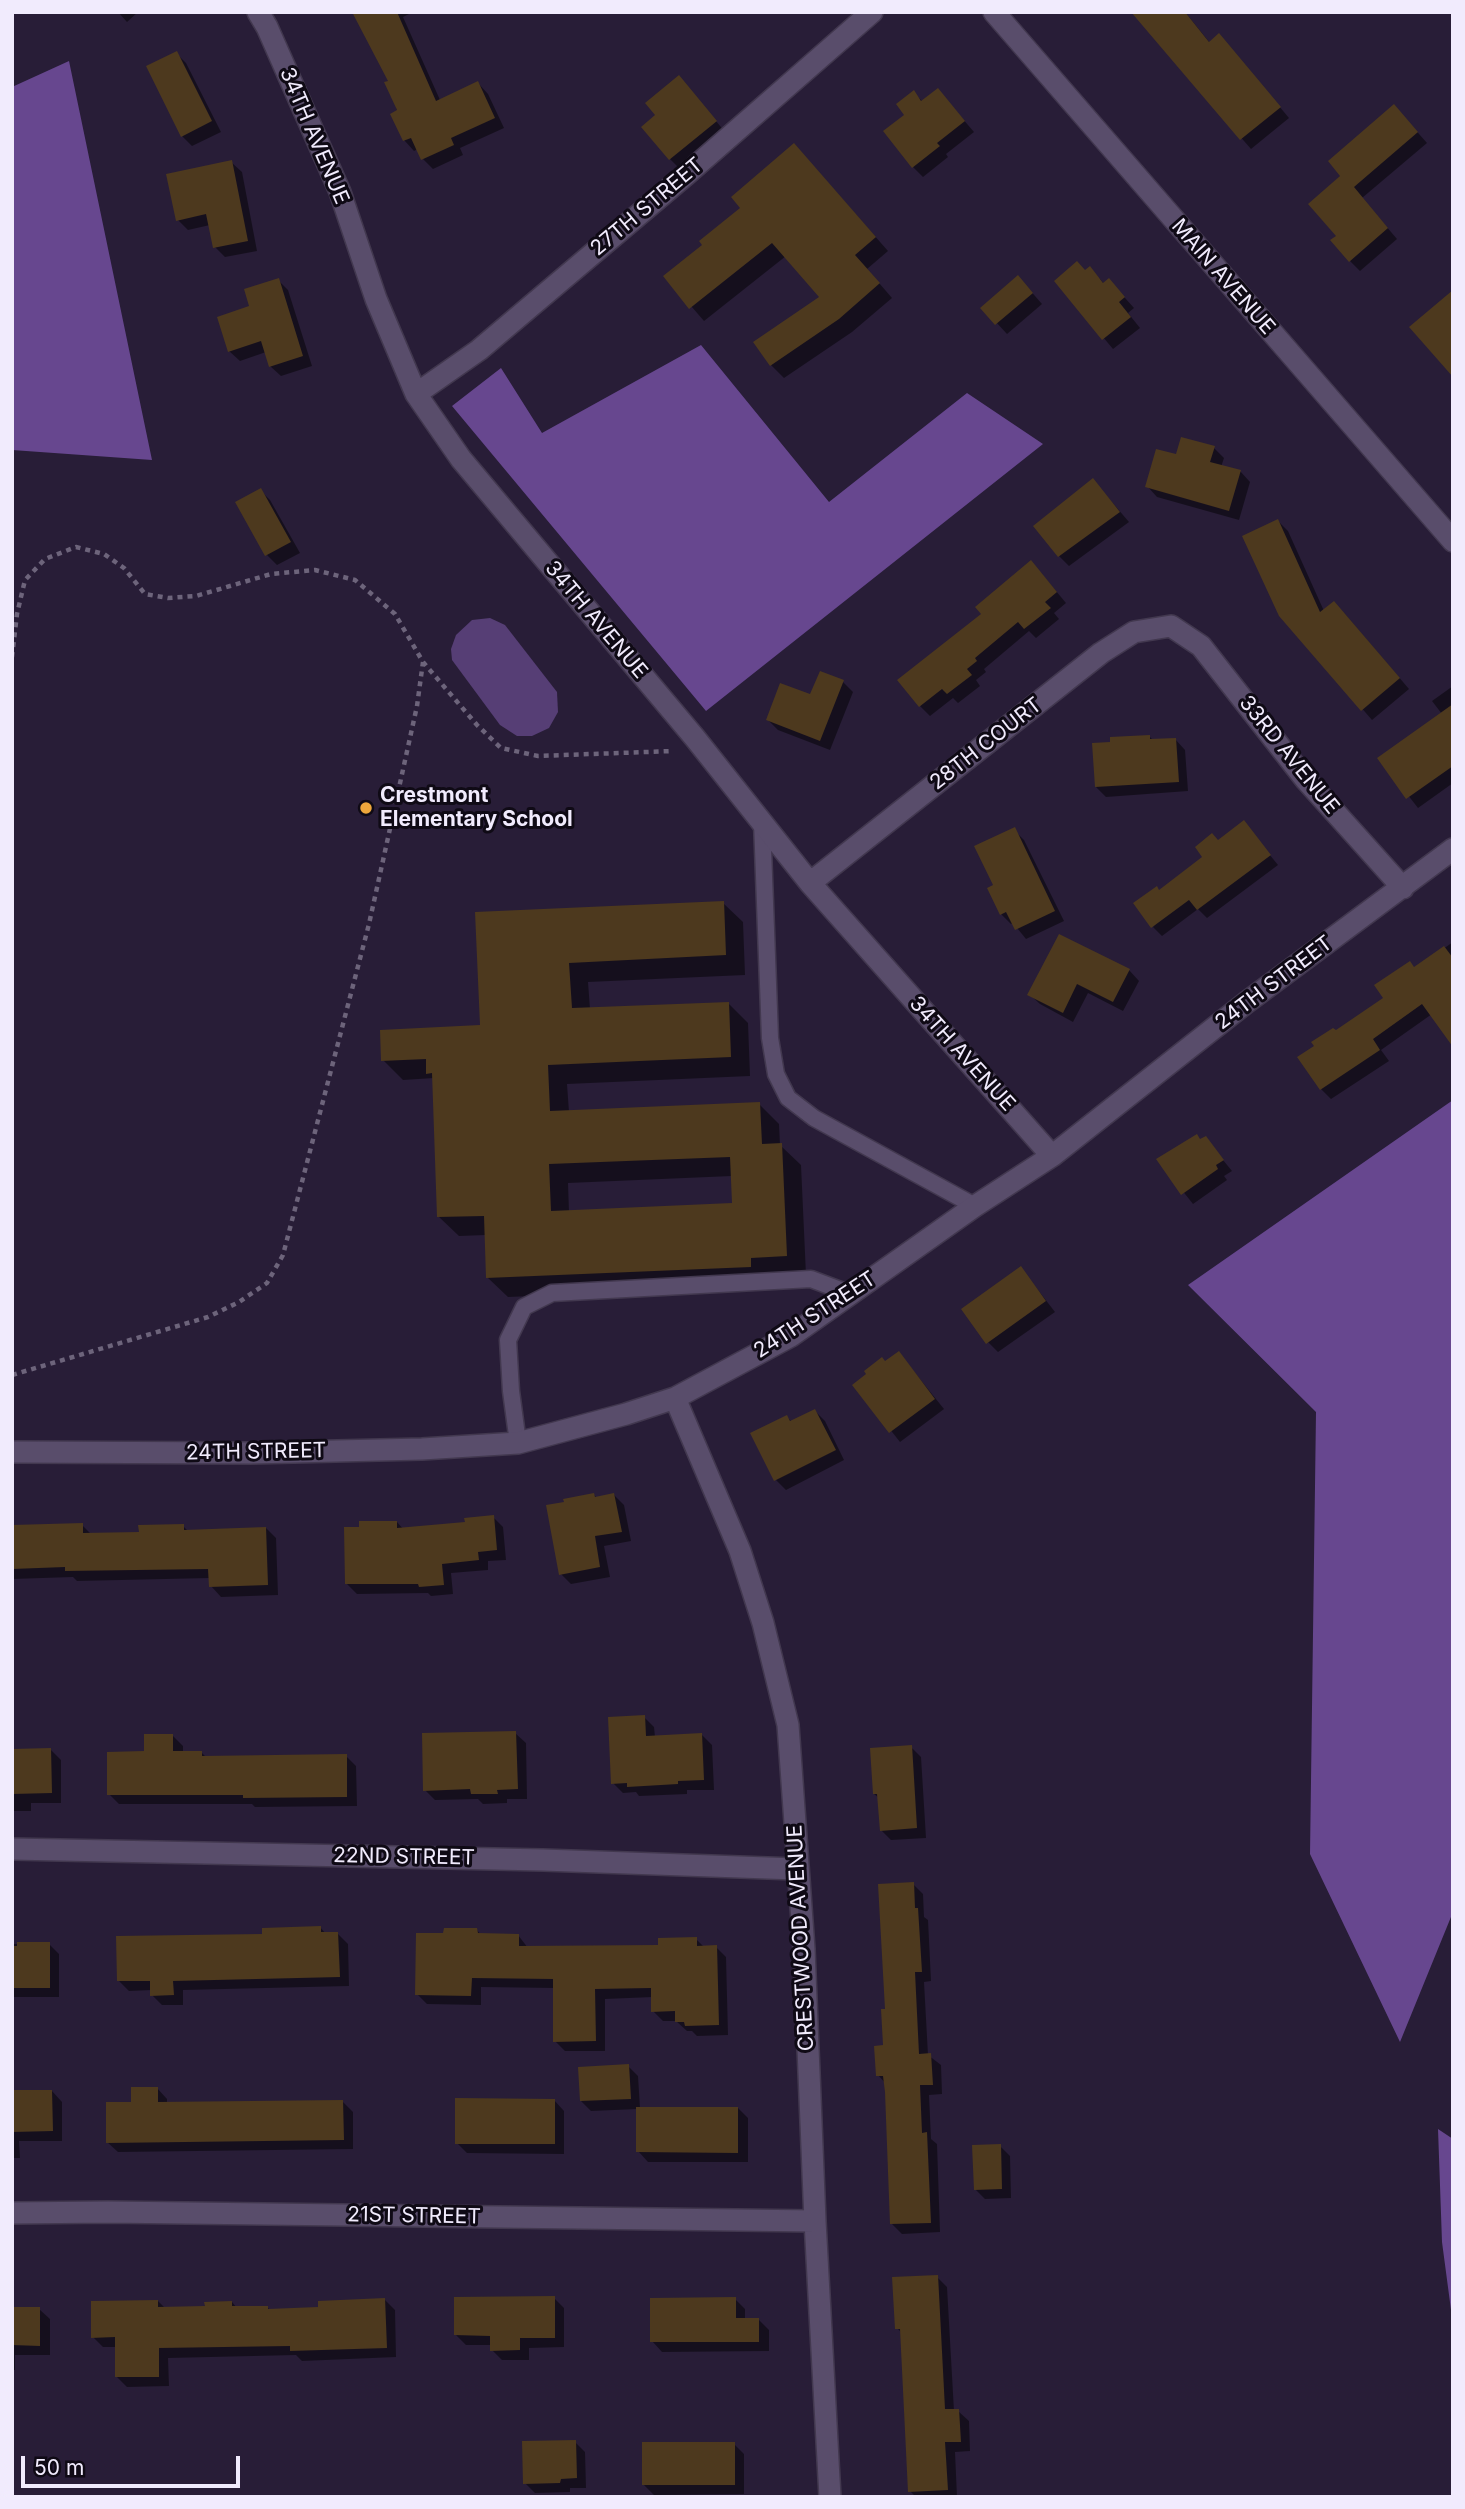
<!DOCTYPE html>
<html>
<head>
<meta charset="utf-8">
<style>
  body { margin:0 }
  #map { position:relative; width:1465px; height:2509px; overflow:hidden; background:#281d37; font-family:Inter,sans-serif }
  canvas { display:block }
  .frame { position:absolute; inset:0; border:14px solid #f1ebfd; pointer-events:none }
  .scale { position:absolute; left:21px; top:2456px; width:219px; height:32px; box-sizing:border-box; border:4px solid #f1ebfd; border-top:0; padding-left:9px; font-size:21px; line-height:24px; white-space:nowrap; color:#f1ebfd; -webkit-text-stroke:5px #0f0a15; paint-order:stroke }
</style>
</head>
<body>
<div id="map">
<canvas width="1465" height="2509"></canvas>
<div class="frame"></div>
<div class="scale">50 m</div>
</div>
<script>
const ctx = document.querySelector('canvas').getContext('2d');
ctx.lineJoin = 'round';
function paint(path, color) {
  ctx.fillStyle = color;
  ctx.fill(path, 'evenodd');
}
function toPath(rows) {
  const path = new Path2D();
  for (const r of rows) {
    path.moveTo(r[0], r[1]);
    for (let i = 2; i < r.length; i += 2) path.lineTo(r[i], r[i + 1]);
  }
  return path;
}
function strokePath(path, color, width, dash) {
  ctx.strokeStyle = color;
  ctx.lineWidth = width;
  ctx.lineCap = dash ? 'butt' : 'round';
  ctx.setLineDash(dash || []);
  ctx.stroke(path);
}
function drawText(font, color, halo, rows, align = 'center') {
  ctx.font = font + ' Inter,sans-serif';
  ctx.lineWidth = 6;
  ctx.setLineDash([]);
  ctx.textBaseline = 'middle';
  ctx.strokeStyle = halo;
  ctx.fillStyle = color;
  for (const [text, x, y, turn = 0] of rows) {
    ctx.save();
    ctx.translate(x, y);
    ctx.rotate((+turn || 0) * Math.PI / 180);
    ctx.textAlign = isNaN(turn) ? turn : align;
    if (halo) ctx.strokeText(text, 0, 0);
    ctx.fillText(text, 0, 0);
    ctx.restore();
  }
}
const green = toPath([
  [490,618,505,625,557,692,558,712,549,728,532,736,517,736,500,725,452,660,451,649,456,635,472,620]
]);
const forest = toPath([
  [69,61,152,460,12,450,12,87],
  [701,345,829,502,967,393,1043,444,706,711,452,406,501,368,542,433],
  [1453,1100,1453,1912,1400,2042,1310,1854,1316,1412,1188,1285],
  [1438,2129,1453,2139,1453,2325,1442,2242]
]);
const shadow = toPath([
  [118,12,138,12,127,22],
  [354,12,413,12,403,17,440,100,478,83,488,94,504,128,460,148,463,155,433,169,423,159,418,149,414,151,404,140,390,81],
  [1185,12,1210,43,1229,46,1289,118,1251,149,1156,40],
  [176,53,186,63,221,132,192,146,182,136],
  [689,88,725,132,680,169,670,159],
  [938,90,974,132,946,154,948,157,923,177,913,167,907,115,913,92,923,102],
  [1404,117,1427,143,1362,198,1397,239,1360,271,1350,261,1338,236,1310,204],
  [807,159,888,251,867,269,892,298,852,332,784,378,771,365,822,297,786,256,704,321,666,277],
  [231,162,242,172,257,251,225,257,215,247,210,225,188,230,178,220],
  [1086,272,1100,279,1104,284,1109,280,1134,308,1128,313,1140,328,1113,349,1056,281],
  [278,280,288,290,312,366,281,376,270,366,266,352,240,361,229,351,252,307],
  [1028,288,1042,304,1007,334,983,308],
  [1214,448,1224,458,1221,467,1240,471,1250,482,1239,520,1157,497,1147,486,1177,456],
  [1093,480,1129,522,1069,566,1059,556],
  [260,490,270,500,300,553,277,565,267,555,238,502],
  [1278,521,1288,531,1324,611,1344,613,1409,689,1372,720,1281,615],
  [1041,573,1066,603,1054,613,1059,619,1036,638,1029,631,984,669,986,672,976,680,980,686,958,703,953,698,930,716,920,706,984,615],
  [843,682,853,692,830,750,778,730,768,720],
  [1453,686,1453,783,1418,808,1379,758,1442,714,1432,701],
  [1149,736,1154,741,1175,739,1185,750,1188,791,1106,797,1096,787],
  [1244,823,1278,865,1207,918,1198,909,1162,936,1153,927,1219,842],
  [1014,830,1024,840,1064,921,1026,939,1013,923,1011,924,1001,914,995,886],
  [723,903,743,922,745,975,588,982,590,1009,728,1003,748,1023,750,1076,567,1084,569,1112,759,1104,779,1124,780,1145,801,1165,806,1275,770,1286,508,1297,488,1278,486,1235,459,1236,439,1217,434,1078,403,1080,383,1060,482,1027,477,914],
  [732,1176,734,1205,569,1212,568,1183],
  [1453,942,1453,1043,1432,1014,1381,1050,1389,1061,1331,1099,1321,1089,1300,1057,1386,998,1415,969],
  [1129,970,1139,981,1123,1011,1088,993,1073,1022,1040,1004,1029,994],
  [1205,1138,1232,1171,1224,1176,1227,1180,1193,1204,1158,1160],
  [1021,1268,1055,1312,998,1352,988,1342],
  [899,1353,944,1409,900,1442,855,1385],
  [815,1411,825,1421,844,1460,786,1490,776,1480,787,1417,792,1422],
  [594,1495,597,1498,614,1495,624,1505,631,1541,604,1546,610,1577,571,1584,561,1574],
  [493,1517,503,1527,506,1560,488,1561,488,1570,451,1573,453,1594,431,1596,428,1593,357,1594,347,1584,397,1522,404,1530,467,1524],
  [82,1525,92,1535,141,1534,183,1526,188,1531,266,1528,276,1538,278,1595,221,1597,211,1586,210,1578,77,1581,73,1577,12,1579,12,1527],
  [644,1717,654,1727,655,1737,702,1735,712,1745,714,1790,687,1790,687,1794,639,1796,636,1792,623,1793,613,1783],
  [515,1733,526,1743,527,1799,507,1799,507,1803,483,1804,478,1799,435,1800,425,1790],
  [173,1736,183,1746,183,1752,201,1752,206,1757,346,1756,356,1766,357,1806,255,1807,252,1804,119,1804,109,1794,145,1753],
  [911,1747,921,1757,926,1838,891,1840,881,1830,879,1798,874,1794],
  [12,1750,51,1750,61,1760,61,1803,31,1803,31,1811,12,1811],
  [913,1884,923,1894,924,1917,928,1920,931,1981,924,1982,928,2055,941,2065,942,2094,929,2095,931,2139,937,2144,940,2232,902,2234,892,2224,886,2084,878,2075,884,2047,887,2010],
  [320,1927,326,1934,338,1934,348,1944,349,1986,183,1990,183,2005,162,2005,152,1995,152,1990,129,1991,119,1981,264,1936],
  [477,1930,481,1935,518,1935,528,1948,660,1946,696,1939,704,1947,716,1947,726,1957,728,2035,697,2036,692,2031,687,2031,676,2021,663,2021,653,2011,653,1997,605,1999,605,2051,565,2051,555,2041,555,1988,481,1987,481,2005,427,2004,417,1994,445,1935],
  [12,1944,49,1944,59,1954,59,1997,12,1997],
  [628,2066,638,2076,640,2108,738,2108,748,2118,748,2162,648,2162,638,2151,638,2109,591,2111,581,2101],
  [157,2088,167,2099,167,2104,342,2101,353,2112,353,2149,118,2152,107,2142,133,2104],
  [52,2091,62,2102,62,2141,19,2141,20,2158,12,2158,12,2092],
  [554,2100,564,2111,564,2154,467,2153,457,2143],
  [1000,2146,1010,2156,1011,2198,985,2199,975,2189],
  [937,2277,947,2287,954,2411,958,2411,969,2421,970,2451,955,2452,957,2497,916,2497,910,2491,902,2333,897,2328],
  [554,2298,564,2308,564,2347,529,2348,529,2360,502,2360,492,2350,492,2345,466,2345,456,2335],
  [735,2299,745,2309,745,2320,759,2320,769,2330,769,2351,662,2352,652,2341],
  [385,2300,395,2310,396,2357,302,2361,296,2355,168,2358,169,2386,127,2387,117,2377,117,2347,103,2347,93,2337,158,2301,165,2308,206,2308,232,2302,237,2308,267,2307,271,2311,320,2309],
  [12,2307,39,2309,50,2319,50,2355,15,2355,15,2370,12,2370],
  [575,2442,585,2452,586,2488,570,2488,570,2492,535,2493,525,2483],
  [734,2444,744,2454,744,2494,654,2495,644,2485]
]);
const building = toPath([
  [352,12,397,12,436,101,478,81,495,118,451,138,454,145,421,160,411,138,403,141,390,114,397,110,384,82,388,81],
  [1131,12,1185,12,1209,42,1219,33,1281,107,1240,140],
  [177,51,212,121,181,137,146,66],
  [679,75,717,121,669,160,641,127,655,115,645,103],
  [938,88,965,121,937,143,940,146,912,168,883,131,904,115,896,104,914,90,921,101],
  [1394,104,1418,132,1354,187,1388,228,1349,262,1330,240,1336,236,1308,204,1340,176,1328,161],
  [794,143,876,237,855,255,880,283,839,319,770,366,753,342,819,297,772,243,689,309,663,276,702,245,699,241,740,208,731,197],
  [232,160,248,241,213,248,206,214,176,221,166,174],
  [1077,261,1085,270,1090,266,1103,283,1109,278,1125,297,1119,302,1131,317,1102,340,1054,281],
  [1018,275,1033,293,995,325,980,308],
  [279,278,303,356,269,367,261,341,228,352,217,317,249,306,244,289],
  [1453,290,1453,377,1409,327],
  [1181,437,1215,446,1210,462,1241,470,1229,511,1145,487,1156,449,1176,454],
  [1093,478,1120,512,1058,557,1033,526],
  [261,488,291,542,265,556,235,502],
  [1278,519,1320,612,1334,601,1400,678,1361,711,1279,616,1242,536],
  [1031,560,1057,592,1045,602,1051,608,1024,629,1018,622,975,658,977,661,967,669,972,675,947,694,942,689,919,707,897,680,981,614,975,607],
  [820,671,844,680,820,741,766,720,780,683,810,694],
  [1453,704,1453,766,1406,799,1377,758],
  [1150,735,1150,739,1176,738,1179,782,1095,787,1092,743,1110,742,1110,737],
  [1244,820,1271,855,1197,910,1189,900,1151,928,1133,903,1157,886,1159,890,1202,857,1195,847,1212,833,1218,840],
  [1015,827,1055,911,1015,930,1006,912,1000,915,987,888,993,885,974,846],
  [724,901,726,955,569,963,572,1008,729,1002,731,1057,548,1065,550,1111,760,1102,762,1144,782,1143,787,1256,751,1258,751,1267,486,1278,484,1216,437,1217,432,1073,426,1074,426,1059,381,1061,380,1030,480,1025,475,912],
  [730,1157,732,1203,551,1211,549,1164],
  [1059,934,1130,969,1113,1002,1077,984,1063,1013,1027,995],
  [1444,946,1453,958,1453,1047,1422,1004,1373,1039,1380,1050,1320,1090,1297,1057,1314,1046,1311,1042,1333,1028,1336,1030,1383,998,1374,985,1410,961,1414,967],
  [1197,1134,1200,1139,1206,1136,1224,1160,1216,1165,1218,1169,1181,1195,1156,1159],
  [1021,1266,1046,1301,986,1344,961,1309],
  [899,1351,935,1399,889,1433,852,1385,866,1374,864,1371,882,1357,885,1361],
  [815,1409,836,1450,774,1481,750,1433,787,1415,790,1421],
  [594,1493,595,1497,614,1493,622,1532,595,1536,600,1567,559,1575,546,1505,564,1502,563,1499],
  [494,1515,497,1550,478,1552,479,1560,442,1564,444,1585,419,1587,418,1584,345,1584,344,1527,359,1527,359,1521,397,1521,397,1528,465,1522,464,1518],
  [83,1523,83,1533,139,1532,138,1525,184,1524,184,1530,266,1527,268,1585,209,1587,208,1569,65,1571,65,1567,12,1569,12,1525],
  [645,1715,646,1736,702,1733,704,1780,678,1781,678,1784,627,1787,627,1783,611,1784,608,1717],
  [516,1731,518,1789,497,1790,498,1794,471,1794,470,1789,423,1791,422,1733],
  [144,1734,173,1734,173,1751,202,1751,202,1756,347,1754,347,1797,243,1798,243,1795,107,1795,107,1752,144,1751],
  [912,1745,917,1828,880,1831,877,1794,873,1794,870,1748],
  [51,1748,52,1793,12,1794,12,1749],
  [914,1882,915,1908,918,1908,922,1972,915,1972,919,2054,931,2053,933,2085,920,2085,922,2133,927,2132,931,2223,890,2224,885,2092,883,2076,876,2076,874,2046,883,2045,881,2009,885,2009,878,1884],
  [321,1926,321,1932,338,1932,340,1977,173,1981,174,1995,150,1996,150,1981,117,1981,116,1936,262,1934,262,1928],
  [444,1928,477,1928,478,1933,519,1934,519,1946,658,1945,658,1938,697,1937,697,1946,717,1945,719,2025,685,2026,684,2022,675,2022,675,2011,651,2012,651,1988,595,1989,596,2041,553,2042,553,1979,472,1978,471,1996,415,1995,416,1933,443,1933],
  [17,1942,50,1942,50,1988,12,1988,12,1946,17,1946],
  [629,2064,631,2099,580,2101,578,2067],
  [131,2087,158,2087,158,2102,343,2100,344,2140,106,2143,106,2102,131,2102],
  [12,2090,52,2090,53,2131,12,2132],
  [455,2098,555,2099,555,2144,455,2144],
  [636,2107,738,2107,738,2153,636,2152],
  [1001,2144,1002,2189,974,2190,972,2145],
  [938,2275,945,2409,959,2409,961,2442,945,2442,948,2490,908,2492,900,2329,895,2329,892,2277],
  [555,2296,555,2338,520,2338,520,2350,490,2351,490,2336,454,2335,454,2297],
  [736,2297,736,2318,759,2318,759,2342,650,2342,650,2298],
  [385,2298,387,2348,290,2351,290,2346,159,2348,159,2377,115,2377,115,2337,91,2338,91,2301,158,2300,158,2307,205,2306,204,2302,232,2301,232,2306,268,2306,268,2309,318,2307,318,2301],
  [12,2307,40,2307,40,2346,12,2345],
  [576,2440,577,2478,561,2479,560,2483,523,2484,522,2441],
  [642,2442,735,2442,735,2485,642,2485]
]);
const path = toPath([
  [12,657,17,614,25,580,45,559,76,547,104,554,124,568,145,594,168,598,196,596,271,574,315,570,355,580,395,614,423,662,477,725,501,748,538,756,673,751],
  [12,1375,208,1317,239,1302,267,1283,283,1255,369,924,417,706,423,662]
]);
const lane = toPath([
  [762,822,770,1038,776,1074,788,1098,814,1118,975,1206],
  [518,1443,511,1391,508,1340,524,1307,552,1293,811,1279,851,1294]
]);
const street = toPath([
  [258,12,267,27,340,192,376,299,416,394,461,459,695,738,810,883,1052,1156],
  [416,394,479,350,688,173,872,12],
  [810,883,1101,653,1134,632,1171,626,1201,646,1306,780,1403,888],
  [675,1398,740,1551,763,1623,788,1725,804,1949,815,2221,830,2497],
  [12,1452,251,1453,422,1449,518,1443,626,1414,675,1398,791,1336,975,1206,1052,1156,1247,1002,1453,849],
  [12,1849,543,1860,796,1869],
  [12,2213,108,2212,815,2221]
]);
const secondary = toPath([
  [994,12,1453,541]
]);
const markers = [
  [366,808,7,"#eea73c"]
];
const streetNames = [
  ["34TH AVENUE",314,136,67],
  ["27TH STREET",647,207,-40],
  ["MAIN AVENUE",1223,277,49],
  ["34TH AVENUE",596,620,50],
  ["28TH COURT",986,744,-38],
  ["33RD AVENUE",1289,755,51],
  ["24TH STREET",1274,983,-37],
  ["34TH AVENUE",962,1054,48],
  ["24TH STREET",815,1315,-33],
  ["24TH STREET",256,1452,-1],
  ["22ND STREET",404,1857,1],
  ["CRESTWOOD AVENUE",801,1938,-93],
  ["21ST STREET",414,2216,1]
];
const poiNames = [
  ["Crestmont",380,796],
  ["Elementary School",380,820]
];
paint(green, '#563e75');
paint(forest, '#67478f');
paint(shadow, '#0007');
paint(building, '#4d391e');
strokePath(lane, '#42384f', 19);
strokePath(street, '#42384f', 24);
strokePath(secondary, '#42384f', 24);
strokePath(path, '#6d647b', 4.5, [5, 5]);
strokePath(lane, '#594d6b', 16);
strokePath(street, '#594d6b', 21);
strokePath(secondary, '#594d6b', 21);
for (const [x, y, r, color] of markers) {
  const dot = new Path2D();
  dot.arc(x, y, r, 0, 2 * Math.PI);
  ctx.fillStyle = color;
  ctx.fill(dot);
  strokePath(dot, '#0f0a15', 2.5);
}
drawText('21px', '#f1ebfd', '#0f0a15', streetNames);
drawText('bold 21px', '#f1ebfd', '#0f0a15', poiNames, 'left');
</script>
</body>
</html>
